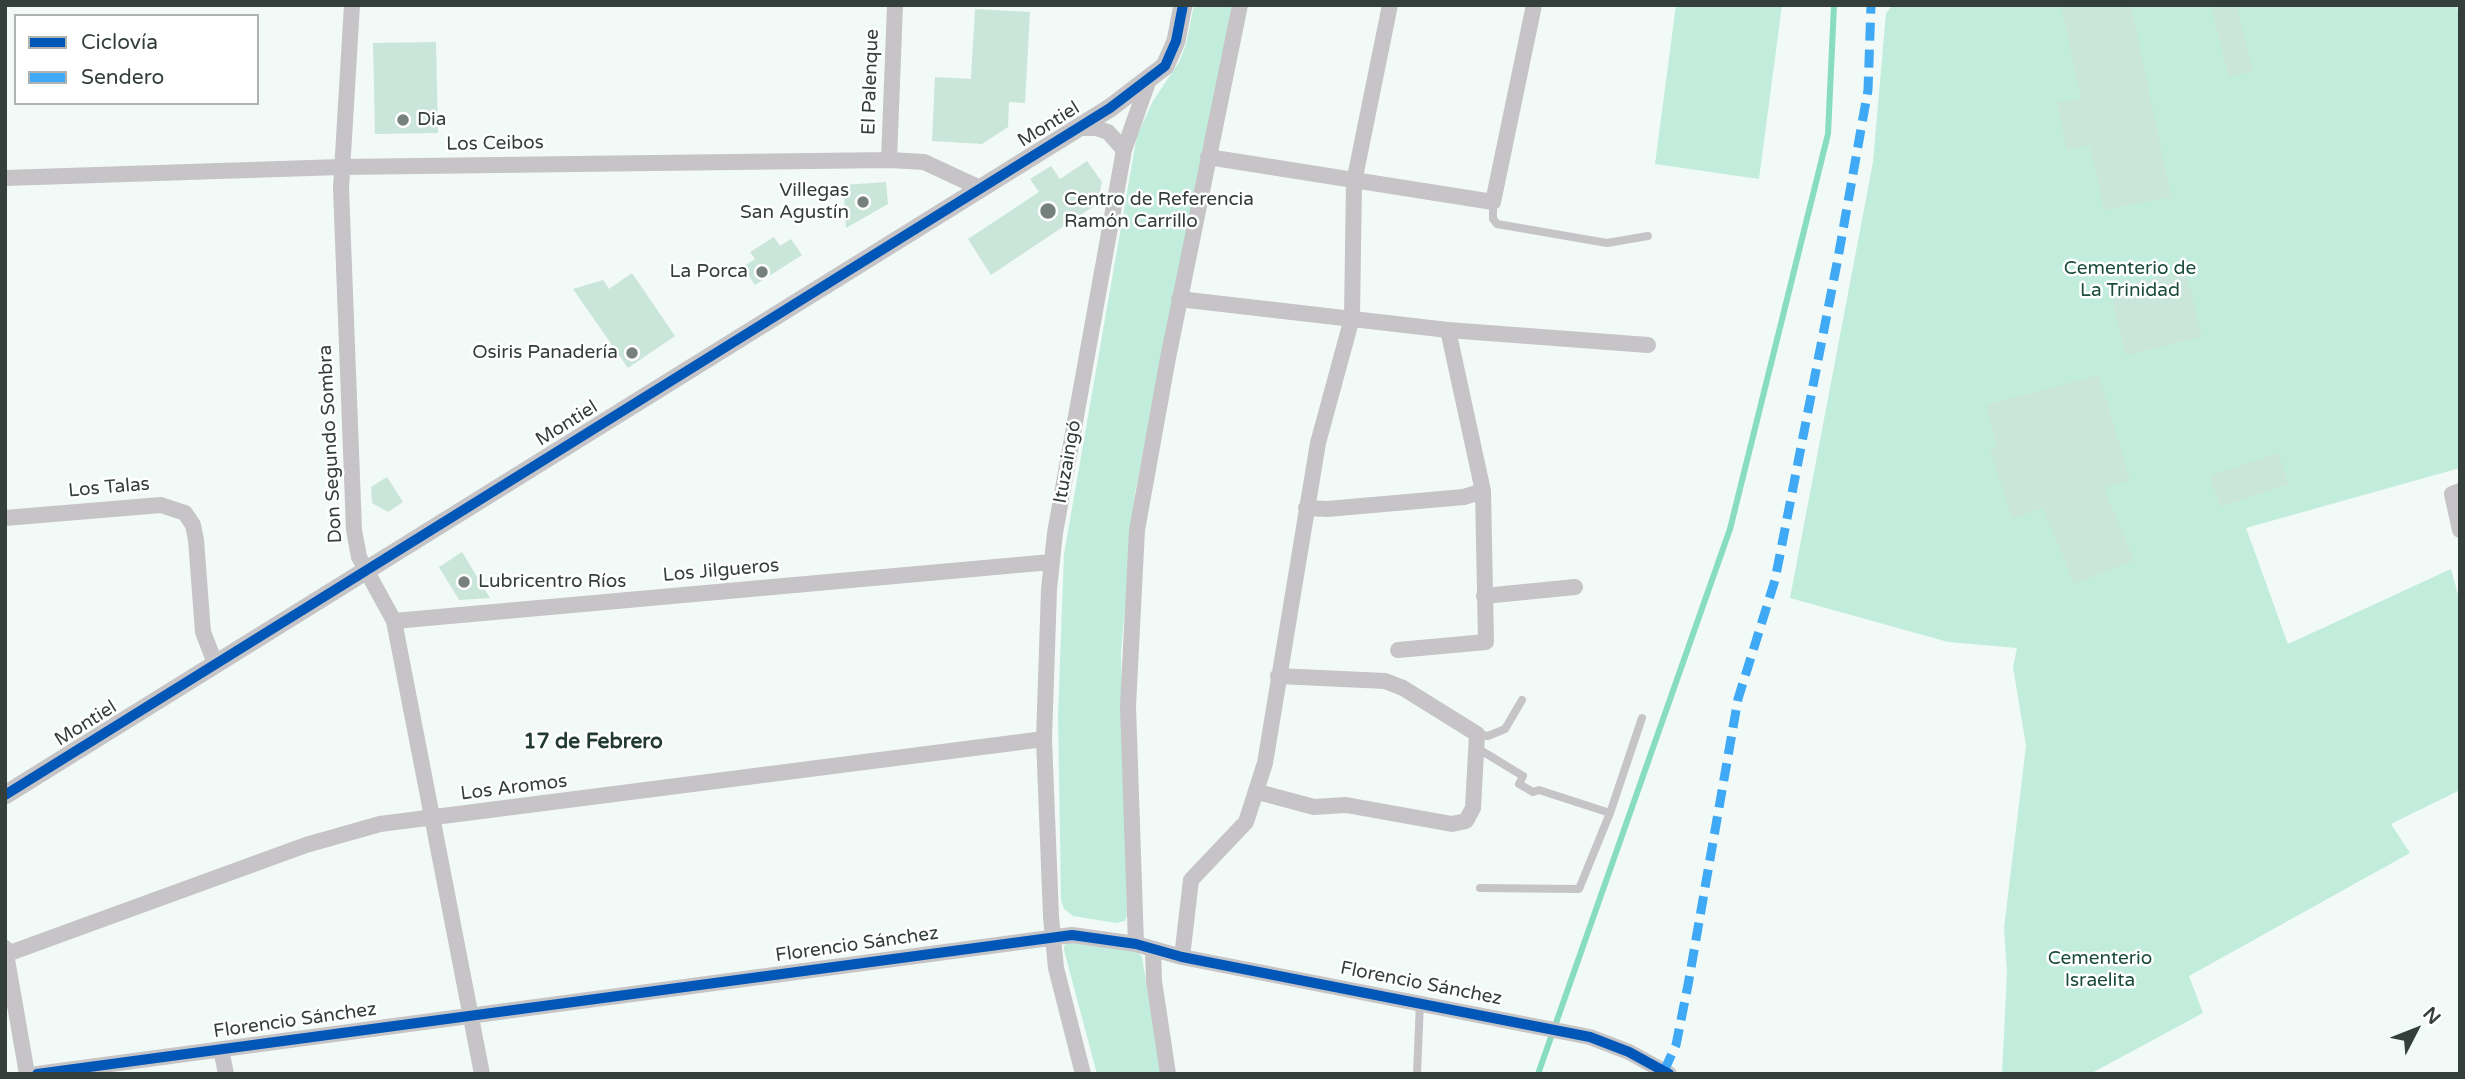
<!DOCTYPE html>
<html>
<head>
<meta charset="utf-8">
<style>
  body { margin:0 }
  #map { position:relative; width:2465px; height:1079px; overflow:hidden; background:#f1faf6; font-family:"Varela Round",sans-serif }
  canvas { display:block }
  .frame { position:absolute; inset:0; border:7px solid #343f3b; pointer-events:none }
  .legend { position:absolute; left:14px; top:14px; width:245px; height:91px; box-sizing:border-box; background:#fff; border:2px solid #aeb2b1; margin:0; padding:9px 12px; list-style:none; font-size:21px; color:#343f3b }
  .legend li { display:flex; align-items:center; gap:14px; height:35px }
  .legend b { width:35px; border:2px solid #aeb2b1 }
  .north { position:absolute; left:2381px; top:995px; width:70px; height:70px; -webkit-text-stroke:5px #fff; paint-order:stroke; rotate:48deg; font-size:19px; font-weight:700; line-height:28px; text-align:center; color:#343f3b }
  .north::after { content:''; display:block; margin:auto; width:24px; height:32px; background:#343f3b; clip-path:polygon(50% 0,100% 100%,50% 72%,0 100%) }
</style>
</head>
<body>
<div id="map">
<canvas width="2465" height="1079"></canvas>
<div class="frame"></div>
<ul class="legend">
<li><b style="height:9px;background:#0057b8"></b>Ciclovía</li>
<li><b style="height:9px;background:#3fa9f5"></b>Sendero</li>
</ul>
<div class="north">N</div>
</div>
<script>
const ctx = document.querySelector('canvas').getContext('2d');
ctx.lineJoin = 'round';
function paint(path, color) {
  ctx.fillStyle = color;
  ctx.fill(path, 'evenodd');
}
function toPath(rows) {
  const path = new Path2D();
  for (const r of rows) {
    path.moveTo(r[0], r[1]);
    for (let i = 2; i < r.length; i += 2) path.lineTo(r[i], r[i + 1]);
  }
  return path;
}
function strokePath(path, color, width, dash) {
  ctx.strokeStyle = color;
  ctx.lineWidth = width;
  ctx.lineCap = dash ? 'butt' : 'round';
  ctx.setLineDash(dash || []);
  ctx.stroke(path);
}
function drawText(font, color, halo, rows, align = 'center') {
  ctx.font = font + ' "Varela Round",sans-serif';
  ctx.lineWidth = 5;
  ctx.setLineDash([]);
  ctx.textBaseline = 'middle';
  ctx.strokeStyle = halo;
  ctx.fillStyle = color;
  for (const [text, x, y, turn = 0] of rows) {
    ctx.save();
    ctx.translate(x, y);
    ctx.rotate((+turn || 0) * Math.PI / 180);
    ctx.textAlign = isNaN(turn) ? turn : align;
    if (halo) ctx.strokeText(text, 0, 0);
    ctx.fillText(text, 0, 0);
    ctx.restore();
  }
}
const green = toPath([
  [1194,5,1232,5,1135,493,1121,653,1127,916,1125,921,1116,923,1073,916,1064,909,1061,900,1058,715,1064,554,1137,135,1153,101,1179,62,1186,44],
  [1676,5,1782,5,1759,179,1655,164],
  [1893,5,2456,5,2460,16,2460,468,2246,528,2288,644,2451,569,2460,602,2460,790,2391,824,2410,853,2189,976,2203,1013,2090,1074,2002,1074,2007,973,2004,928,2026,746,2013,667,2017,648,1948,642,1790,598,1873,162,1886,13],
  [1071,940,1138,952,1142,957,1161,1074,1097,1074,1064,950,1064,946]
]);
const stream = toPath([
  [1538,1074,1730,529,1828,134,1834,5]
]);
const building = toPath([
  [2061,5,2131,5,2171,197,2104,210,2090,145,2067,150,2057,103,2081,98],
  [2211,5,2237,5,2253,71,2229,77],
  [975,9,1030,12,1025,103,1009,102,1008,127,982,144,932,141,935,77,971,79],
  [436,42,438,133,375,134,373,43],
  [1087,161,1102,182,1097,204,991,275,968,239,1039,192,1030,179,1051,166,1060,179],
  [886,182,888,204,846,228,843,185],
  [774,237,780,246,791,239,802,255,755,285,743,267,755,259,750,252],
  [2186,271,2202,337,2126,355,2110,289],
  [632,273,675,336,628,368,573,289,603,280,609,289],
  [2099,375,2130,480,2104,488,2134,560,2074,584,2043,508,2012,518,1990,450,1997,448,1986,405],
  [2278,453,2289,484,2220,507,2210,476],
  [387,477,403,502,388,512,372,503,371,487],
  [462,552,490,598,459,600,439,567]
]);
const service = toPath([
  [1493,202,1493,219,1497,224,1607,243,1648,236],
  [1477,734,1488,736,1505,729,1522,700],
  [1477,748,1523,776,1519,784,1533,792,1539,790,1610,813],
  [1480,888,1579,889,1610,813,1642,718],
  [1417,1074,1420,1002]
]);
const minor = toPath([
  [352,5,341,188,354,530,359,557,394,621,482,1074],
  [1080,128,1096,128,1108,132,1124,150],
  [1208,157,1493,202,1534,5],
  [889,160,895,5],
  [5,178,341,167,889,160,924,162,980,188],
  [1179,299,1448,330,1648,345],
  [2460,491,2452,494,2460,530],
  [1306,508,1327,509,1464,497,1483,491],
  [5,518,161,505,185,513,193,525,196,540,203,632,215,663],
  [1484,596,1575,587],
  [394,621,1051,562],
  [1398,650,1486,642,1483,491,1448,330],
  [1258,792,1314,807,1346,805,1452,824,1466,821,1473,808,1477,734,1403,688,1385,681,1278,676],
  [1136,944,1128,706,1137,530,1168,358,1240,5],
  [5,948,27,1074],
  [1153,950,1154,981,1168,1074],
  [7,954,306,845,380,824,1044,739],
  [1182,957,1191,880,1246,822,1265,763,1318,443,1352,318,1354,182,1390,5],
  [221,1049,226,1074],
  [37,1074,1072,935,1136,944,1182,957,1590,1037,1629,1052,1669,1074],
  [1083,1074,1056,968,1051,917,1044,739,1049,589,1055,533,1124,150,1148,82]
]);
const tertiary = toPath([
  [5,795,1110,108,1165,66,1176,41,1183,5]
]);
const quiet = toPath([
  [1664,1071,1676,1045,1688,985,1738,699,1775,580,1838,258,1868,90,1871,5]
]);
const cycleway = toPath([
  [5,795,1110,108,1165,66,1176,41,1183,5],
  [37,1074,1072,935,1136,944,1182,957,1590,1037,1629,1052,1669,1074]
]);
const markers = [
  [403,120,7,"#76807c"],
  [863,202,7,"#76807c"],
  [1048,211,9,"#76807c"],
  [762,272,7,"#76807c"],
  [632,353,7,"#76807c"],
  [464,582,7,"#76807c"]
];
const streetNames = [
  ["El Palenque",871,82,-88],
  ["Montiel",1049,125,-32],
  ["Los Ceibos",495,144,-1],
  ["Montiel",567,424,-32],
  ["Don Segundo Sombra",331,444,-93],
  ["Ituzaingó",1068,462,-80],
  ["Los Talas",109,488,-5],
  ["Los Jilgueros",721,571,-5],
  ["Montiel",86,724,-32],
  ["Los Aromos",514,788,-7],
  ["Florencio Sánchez",857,945,-8],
  ["Florencio Sánchez",1421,984,11],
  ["Florencio Sánchez",295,1021,-8]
];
const poiNames = [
  ["Dia",417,120],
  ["Villegas",849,191,"right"],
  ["San Agustín",849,213,"right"],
  ["Centro de Referencia",1064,200],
  ["Ramón Carrillo",1064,222],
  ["La Porca",748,272,"right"],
  ["Osiris Panadería",618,353,"right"],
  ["Lubricentro Ríos",478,582]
];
const parkNames = [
  ["Cementerio de",2130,269],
  ["La Trinidad",2130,291],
  ["Cementerio",2100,959],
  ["Israelita",2100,981]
];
const neighbourhoodNames = [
  ["17 de Febrero",593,742]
];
paint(green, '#c2eddd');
strokePath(stream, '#88ddc0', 6);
paint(building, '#cae5da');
strokePath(service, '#c6c4c6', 8);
strokePath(minor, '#c6c4c6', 16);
strokePath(tertiary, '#c6c4c6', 19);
strokePath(quiet, '#3fa9f5', 9, [18, 9]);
strokePath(cycleway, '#0057b8', 10);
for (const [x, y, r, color] of markers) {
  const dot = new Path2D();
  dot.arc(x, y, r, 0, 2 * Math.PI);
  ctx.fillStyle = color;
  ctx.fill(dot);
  strokePath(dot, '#fff', 2.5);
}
drawText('19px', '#343f3b', '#fff', streetNames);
drawText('19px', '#343f3b', '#fff', poiNames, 'left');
drawText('19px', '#1b4c3c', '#fff', parkNames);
drawText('bold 21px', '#233a31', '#fff', neighbourhoodNames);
</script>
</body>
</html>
